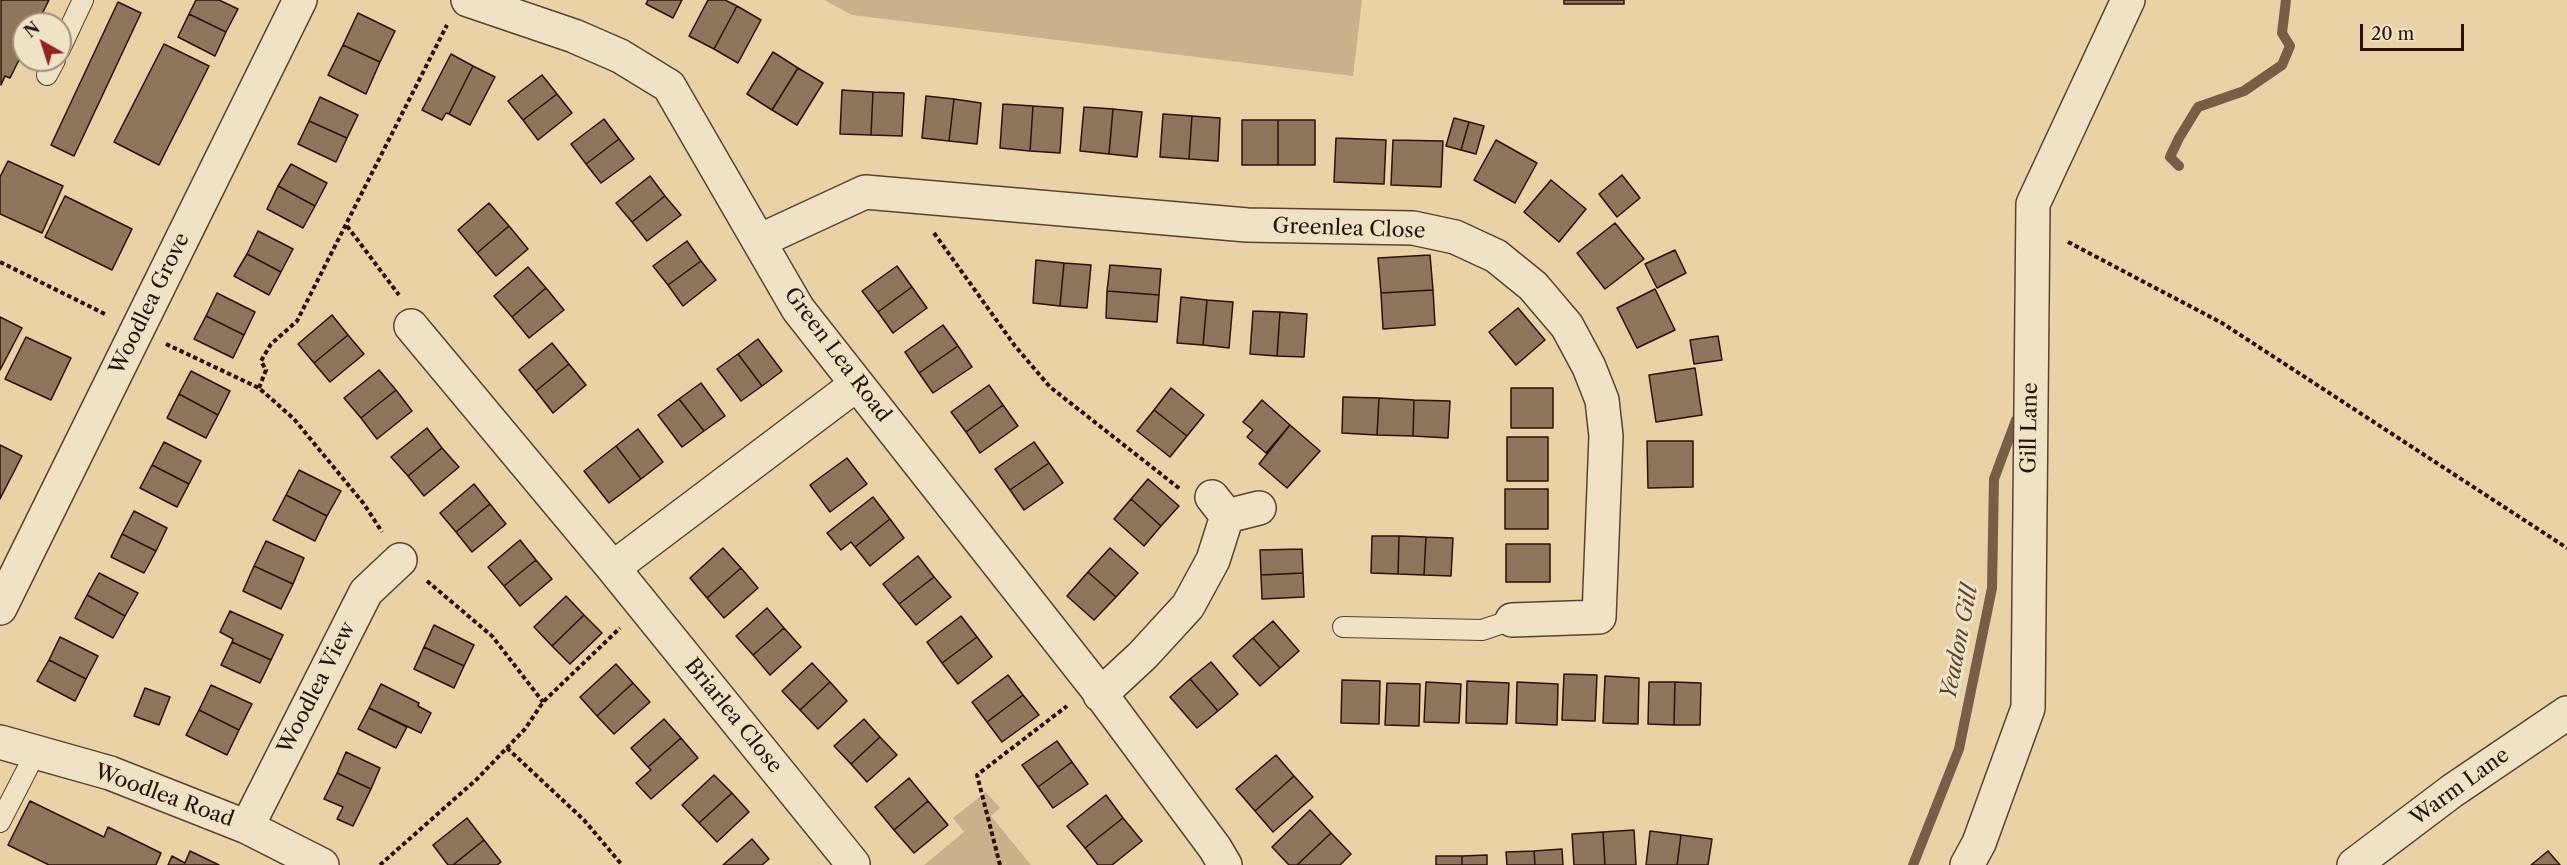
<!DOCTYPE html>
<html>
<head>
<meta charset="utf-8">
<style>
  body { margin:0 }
  #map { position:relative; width:2567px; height:865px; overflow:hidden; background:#e8d2a6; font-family:"Libre Caslon Text",serif }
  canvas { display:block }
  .north { position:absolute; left:12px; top:12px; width:60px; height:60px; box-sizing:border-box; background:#f0e2c5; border:2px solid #a18f7a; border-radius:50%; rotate:321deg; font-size:16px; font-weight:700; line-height:24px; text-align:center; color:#2b1209 }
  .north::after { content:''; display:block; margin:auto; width:21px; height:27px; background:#8f2418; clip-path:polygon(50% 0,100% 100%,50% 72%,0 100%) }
  .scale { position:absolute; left:2360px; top:24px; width:104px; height:27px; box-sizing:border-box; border:3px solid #2b1209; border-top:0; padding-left:8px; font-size:18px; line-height:21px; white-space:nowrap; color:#2b1209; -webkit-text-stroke:4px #f0e2c5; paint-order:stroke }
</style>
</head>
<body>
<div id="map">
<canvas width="2567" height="865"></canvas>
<div class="north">N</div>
<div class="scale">20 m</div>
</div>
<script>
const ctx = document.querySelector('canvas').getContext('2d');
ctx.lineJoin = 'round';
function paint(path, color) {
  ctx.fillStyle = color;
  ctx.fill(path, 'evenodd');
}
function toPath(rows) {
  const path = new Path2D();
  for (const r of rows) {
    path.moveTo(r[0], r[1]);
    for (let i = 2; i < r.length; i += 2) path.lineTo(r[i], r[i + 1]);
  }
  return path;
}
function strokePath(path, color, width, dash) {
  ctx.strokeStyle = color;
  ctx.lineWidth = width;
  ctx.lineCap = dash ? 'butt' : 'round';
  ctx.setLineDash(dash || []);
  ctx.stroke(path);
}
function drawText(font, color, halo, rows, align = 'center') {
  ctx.font = font + ' "Libre Caslon Text",serif';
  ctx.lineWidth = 6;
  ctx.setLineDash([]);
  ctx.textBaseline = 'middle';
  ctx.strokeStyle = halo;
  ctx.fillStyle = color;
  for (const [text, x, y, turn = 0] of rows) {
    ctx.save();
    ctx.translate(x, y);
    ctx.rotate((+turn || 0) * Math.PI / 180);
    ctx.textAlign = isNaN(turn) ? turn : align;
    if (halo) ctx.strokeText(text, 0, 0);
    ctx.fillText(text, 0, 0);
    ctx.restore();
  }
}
const green = toPath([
  [824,0,1362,0,1353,76,852,15],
  [986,792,1000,808,991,816,1031,865,924,865,964,832,953,818]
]);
const stream = toPath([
  [2179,166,2170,157,2179,138,2198,107,2244,91,2282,65,2290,46,2282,33,2286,0],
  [1913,865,1959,749,1992,588,1994,479,2016,420]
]);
const building = toPath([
  [1,0,49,0,37,24,24,24,24,50,10,78,5,76,1,85,1,0],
  [196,0,219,0,238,9,226,32,189,14,196,0],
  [648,0,682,0,673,18,646,4,648,0],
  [708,0,725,0,737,6,714,49,689,36,708,0],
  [1564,0,1624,0,1624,4,1564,4,1564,0],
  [118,2,141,13,74,156,51,145,118,2],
  [737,6,761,20,738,63,714,49,737,6],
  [358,13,395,31,380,62,343,45,358,13],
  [189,14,226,32,215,56,178,37,189,14],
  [164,44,209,66,159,165,114,142,164,44],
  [343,45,380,62,366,94,328,75,343,45],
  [773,52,798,68,772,110,747,94,773,52],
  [451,54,473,66,449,114,446,113,442,120,422,110,451,54],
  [473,66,495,77,470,125,449,114,473,66],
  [798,68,823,83,797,125,772,110,798,68],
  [542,75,557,94,523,120,508,101,542,75],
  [842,90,873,92,871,135,840,134,842,90],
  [873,92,904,93,902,136,871,135,873,92],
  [557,94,572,113,538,140,523,120,557,94],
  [926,96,954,99,949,141,922,138,926,96],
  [320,97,358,115,347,138,309,121,320,97],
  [954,99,981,103,977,144,949,141,954,99],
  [1003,104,1033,106,1030,151,1000,148,1003,104],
  [1033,106,1063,108,1060,153,1030,151,1033,106],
  [1084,107,1113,109,1109,154,1080,151,1084,107],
  [1113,109,1142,112,1137,157,1109,154,1113,109],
  [1163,114,1192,116,1189,159,1160,157,1163,114],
  [1192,116,1220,118,1218,161,1189,159,1192,116],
  [1454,118,1469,122,1461,150,1446,146,1454,118],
  [604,119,619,139,586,164,571,144,604,119],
  [1242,120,1278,120,1278,165,1242,165,1242,120],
  [1278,120,1315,120,1315,165,1278,165,1278,120],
  [309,121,347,138,336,162,298,144,309,121],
  [1469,122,1484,126,1476,154,1461,150,1469,122],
  [1336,138,1386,140,1384,184,1334,182,1336,138],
  [619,139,634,159,601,183,586,164,619,139],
  [1393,140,1443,141,1441,187,1391,185,1393,140],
  [1496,140,1537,163,1515,203,1474,180,1496,140],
  [8,161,63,186,42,233,0,214,0,177,8,161],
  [291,164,327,183,315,206,278,186,291,164],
  [1622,175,1640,198,1617,217,1599,194,1622,175],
  [650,176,665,196,632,222,616,203,650,176],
  [1551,180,1586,209,1559,242,1524,212,1551,180],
  [278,186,315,206,303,228,267,209,278,186],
  [65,196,132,229,112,270,45,237,65,196],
  [665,196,681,215,647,241,632,222,665,196],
  [489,203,509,226,477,253,458,230,489,203],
  [1615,223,1644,259,1605,289,1577,253,1615,223],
  [509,226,528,249,496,276,477,253,509,226],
  [258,231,293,249,281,272,247,254,258,231],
  [687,241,701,261,668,285,653,266,687,241],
  [1675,250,1686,273,1657,288,1645,264,1675,250],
  [247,254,281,272,269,295,234,276,247,254],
  [1430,255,1433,290,1381,293,1378,258,1430,255],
  [1036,260,1064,263,1060,306,1033,303,1036,260],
  [701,261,716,280,683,306,668,285,701,261],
  [1064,263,1091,265,1087,308,1060,306,1064,263],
  [1110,265,1161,269,1159,295,1107,291,1110,265],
  [897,266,912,287,878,312,862,291,897,266],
  [528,267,546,288,512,317,494,296,528,267],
  [912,287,927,308,893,333,878,312,912,287],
  [546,288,564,310,529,338,512,317,546,288],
  [1655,289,1675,330,1637,348,1617,308,1655,289],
  [1433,290,1435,325,1383,329,1381,293,1433,290],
  [1107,291,1159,295,1157,322,1106,318,1107,291],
  [217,293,255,312,244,335,206,316,217,293],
  [1181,297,1207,300,1203,345,1177,343,1181,297],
  [1207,300,1233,302,1229,348,1203,345,1207,300],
  [1518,308,1545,340,1516,365,1489,332,1518,308],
  [1253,311,1280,312,1277,356,1250,354,1253,311],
  [1280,312,1307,314,1304,357,1277,356,1280,312],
  [332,315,348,335,314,363,298,344,332,315],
  [206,316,244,335,233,358,194,339,206,316],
  [0,317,22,328,0,370,0,317],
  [943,325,958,346,919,373,905,352,943,325],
  [348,335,364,354,330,382,314,363,348,335],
  [1718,336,1722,360,1694,364,1690,340,1718,336],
  [26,337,71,358,51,400,5,379,26,337],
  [758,339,782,371,762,386,738,354,758,339],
  [552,343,569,364,536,391,519,370,552,343],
  [958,346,972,367,933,393,919,373,958,346],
  [738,354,762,386,741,401,717,369,738,354],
  [569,364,586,385,553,413,536,391,569,364],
  [1695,368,1702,415,1656,422,1649,375,1695,368],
  [379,370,396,390,361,418,344,398,379,370],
  [191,371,230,391,218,415,179,394,191,371],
  [701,383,725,416,704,431,679,399,701,383],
  [989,385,1003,405,966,432,951,412,989,385],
  [1171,388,1204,415,1187,436,1154,410,1171,388],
  [1511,388,1553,388,1553,428,1511,428,1511,388],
  [396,390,412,411,377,439,361,418,396,390],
  [179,394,218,415,206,438,167,418,179,394],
  [1343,397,1379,398,1377,435,1342,433,1343,397],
  [1379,398,1414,400,1413,436,1377,435,1379,398],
  [679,399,704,431,682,447,658,415,679,399],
  [1262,400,1290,425,1266,453,1247,437,1253,430,1243,422,1262,400],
  [1414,400,1450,401,1448,438,1413,436,1414,400],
  [1003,405,1018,426,980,453,966,432,1003,405],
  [1154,410,1187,436,1170,457,1137,431,1154,410],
  [1290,425,1320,451,1287,488,1259,464,1290,425],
  [427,428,442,448,408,476,391,457,427,428],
  [638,429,663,462,641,479,616,446,638,429],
  [1507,437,1548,437,1548,481,1507,481,1507,437],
  [1647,441,1693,441,1693,487,1648,488,1647,441],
  [164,442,201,461,189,484,152,465,164,442],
  [1034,442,1049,463,1010,490,995,469,1034,442],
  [0,445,22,456,0,499,0,445],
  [616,446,641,479,609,503,584,471,616,446],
  [442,448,459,467,424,496,408,476,442,448],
  [847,458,867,484,830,512,810,485,847,458],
  [1049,463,1063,483,1024,510,1010,490,1049,463],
  [152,465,189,484,177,507,140,488,152,465],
  [299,470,341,491,327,516,286,495,299,470],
  [1148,479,1179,506,1161,526,1131,499,1148,479],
  [474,484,490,504,456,532,440,513,474,484],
  [1505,489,1548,489,1548,529,1505,529,1505,489],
  [286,495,327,516,315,541,273,520,286,495],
  [873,497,890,519,855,547,851,542,841,550,827,533,873,497],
  [1131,499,1161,526,1144,546,1114,519,1131,499],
  [490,504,506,524,472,552,456,532,490,504],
  [134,511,167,528,156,551,122,534,134,511],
  [890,519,904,538,870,566,855,547,890,519],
  [122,534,156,551,144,573,111,557,122,534],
  [1372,536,1399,536,1398,574,1371,573,1372,536],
  [1399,536,1426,537,1424,575,1398,574,1399,536],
  [1426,537,1453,538,1451,576,1424,575,1426,537],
  [520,540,536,560,504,586,488,567,520,540],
  [266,541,304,558,293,584,254,566,266,541],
  [1506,544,1550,544,1550,582,1506,582,1506,544],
  [723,548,741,568,707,598,690,578,723,548],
  [1110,548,1138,573,1116,597,1088,572,1110,548],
  [1302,549,1303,573,1261,575,1260,550,1302,549],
  [918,556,934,577,899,604,883,584,918,556],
  [536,560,552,579,520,606,504,586,536,560],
  [254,566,293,584,281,609,243,591,254,566],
  [741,568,758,588,724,618,707,598,741,568],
  [1088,572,1116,597,1094,620,1067,596,1088,572],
  [99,573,138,593,125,616,87,595,99,573],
  [1303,573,1304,597,1262,599,1261,575,1303,573],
  [934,577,951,597,916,625,899,604,934,577],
  [87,595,125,616,113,638,75,618,87,595],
  [566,596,584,615,552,646,534,627,566,596],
  [767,608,784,628,753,655,736,636,767,608],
  [230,611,283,635,271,660,232,642,233,639,220,632,230,611],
  [584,615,602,633,570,664,552,646,584,615],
  [961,616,977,637,942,663,927,642,961,616],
  [1273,621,1299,651,1280,668,1253,638,1273,621],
  [434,625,474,645,464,666,424,647,434,625],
  [784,628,801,647,770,675,753,655,784,628],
  [60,637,98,656,86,679,49,660,60,637],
  [977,637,992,657,958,684,942,663,977,637],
  [1253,638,1280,668,1260,686,1233,656,1253,638],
  [232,642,271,660,260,683,221,665,232,642],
  [424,647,464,666,454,688,414,669,424,647],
  [49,660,86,679,75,701,37,681,49,660],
  [1211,662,1238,694,1218,711,1190,679,1211,662],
  [812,663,830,682,800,710,782,691,812,663],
  [616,664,633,683,597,716,580,697,616,664],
  [1564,674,1597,675,1595,721,1562,720,1564,674],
  [1008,675,1023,695,987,722,972,702,1008,675],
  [1605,676,1639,678,1638,724,1603,723,1605,676],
  [1190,679,1218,711,1197,728,1170,697,1190,679],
  [1342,680,1380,681,1379,724,1341,723,1342,680],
  [1467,681,1509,683,1507,724,1466,723,1467,681],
  [830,682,847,701,818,729,800,710,830,682],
  [1426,682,1461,684,1459,723,1424,722,1426,682],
  [1517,682,1558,684,1557,725,1516,723,1517,682],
  [1649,682,1675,682,1674,725,1648,724,1649,682],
  [1675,682,1701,683,1700,725,1674,725,1675,682],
  [633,683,650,702,614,734,597,716,633,683],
  [1387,683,1420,684,1419,726,1385,725,1387,683],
  [381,684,419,703,418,706,431,713,421,733,369,708,381,684],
  [211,685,252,704,239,730,199,710,211,685],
  [145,688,170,697,159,725,134,716,145,688],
  [1023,695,1039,715,1002,742,987,722,1023,695],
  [369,708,407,727,396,748,358,729,369,708],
  [199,710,239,730,227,755,186,735,199,710],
  [664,719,681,738,648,767,631,748,664,719],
  [864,719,880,737,851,764,834,746,864,719],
  [880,737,897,755,867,782,851,764,880,737],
  [681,738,698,758,651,799,636,783,651,770,648,767,681,738],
  [1057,741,1072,762,1038,787,1022,765,1057,741],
  [346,752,380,768,371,789,337,773,346,752],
  [1276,755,1294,776,1255,811,1236,789,1276,755],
  [1072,762,1088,784,1053,808,1038,787,1072,762],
  [337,773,371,789,353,826,337,819,343,807,324,799,337,773],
  [714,775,732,793,699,823,682,805,714,775],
  [1294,776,1313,797,1273,832,1255,811,1294,776],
  [909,778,928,801,894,830,875,807,909,778],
  [732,793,749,812,717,842,699,823,732,793],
  [1106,795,1123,818,1085,848,1067,826,1106,795],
  [30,801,104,837,108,827,161,853,156,865,49,865,8,845,30,801],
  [928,801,948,825,914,853,894,830,928,801],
  [1310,810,1331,833,1297,865,1289,865,1272,847,1310,810],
  [467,818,484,840,453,865,448,865,433,845,467,818],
  [1123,818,1142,841,1112,865,1098,865,1085,848,1123,818],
  [1634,830,1636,865,1605,865,1603,832,1634,830],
  [1650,831,1681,835,1677,865,1646,865,1650,831],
  [1603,832,1605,865,1574,865,1572,834,1603,832],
  [1331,833,1351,854,1340,865,1297,865,1331,833],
  [1681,835,1712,839,1708,865,1677,865,1681,835],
  [752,839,769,859,762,865,723,865,752,839],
  [484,840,501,862,497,865,453,865,484,840],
  [1562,849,1563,865,1535,865,1534,851,1562,849],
  [190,851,219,865,168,865,172,856,185,863,190,851],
  [1534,851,1535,865,1507,865,1506,852,1534,851],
  [2548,851,2560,865,2531,865,2548,851],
  [1487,855,1487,865,1462,865,1462,856,1487,855],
  [1436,856,1462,856,1462,865,1436,865,1436,856]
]);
const path = toPath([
  [347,226,399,295],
  [934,233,1015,346,1050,387,1180,489],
  [2068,242,2222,323,2567,548],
  [0,262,107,315],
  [166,344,259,388,294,419,364,504,382,532],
  [259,388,266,370,261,361,271,344,297,321,447,25],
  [427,581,492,636,543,702],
  [507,748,584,820,622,865],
  [380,865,477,779,525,729,543,702,620,628],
  [1000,865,977,775,1067,706]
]);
const service = toPath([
  [60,49,83,0],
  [47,75,55,60],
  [1343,627,1482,630,1512,620],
  [0,822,36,752]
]);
const minor = toPath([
  [468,0,574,36,620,56,669,86,798,309,1094,685,1215,848,1225,865],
  [759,241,865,192,1247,225,1413,228,1455,237,1496,256,1533,286,1567,326,1589,367,1602,400,1606,436,1599,617,1512,620],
  [411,326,613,568,853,864],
  [1227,516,1259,508],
  [613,568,857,384],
  [0,608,300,0],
  [1100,695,1143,655,1188,606,1213,560,1227,516,1212,497],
  [0,742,110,773,247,827,322,865],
  [247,827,366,592,400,560],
  [1967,865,1979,843,2028,708,2033,204,2128,0],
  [2354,865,2452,791,2567,713]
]);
const streetNames = [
  ["Greenlea Close",1349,229,2],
  ["Woodlea Grove",150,304,-64],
  ["Green Lea Road",837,355,53],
  ["Gill Lane",2030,428,-89],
  ["Woodlea View",317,688,-63],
  ["Briarlea Close",733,716,51],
  ["Warm Lane",2460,787,-36],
  ["Woodlea Road",164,796,20]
];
const waterNames = [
  ["Yeadon Gill",1960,642,-79]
];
paint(green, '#c8b18b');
strokePath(stream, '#765e47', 10);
paint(building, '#8d765b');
strokePath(building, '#2b1209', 1.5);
strokePath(service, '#5a4230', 22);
strokePath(minor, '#5a4230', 36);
strokePath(path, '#2b1209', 4, [4.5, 3]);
strokePath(service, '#f0e2c5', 20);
strokePath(minor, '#f0e2c5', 33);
drawText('21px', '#2b1209', '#f0e2c5', streetNames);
drawText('italic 22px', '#5d4533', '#f0e2c5', waterNames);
</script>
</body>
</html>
